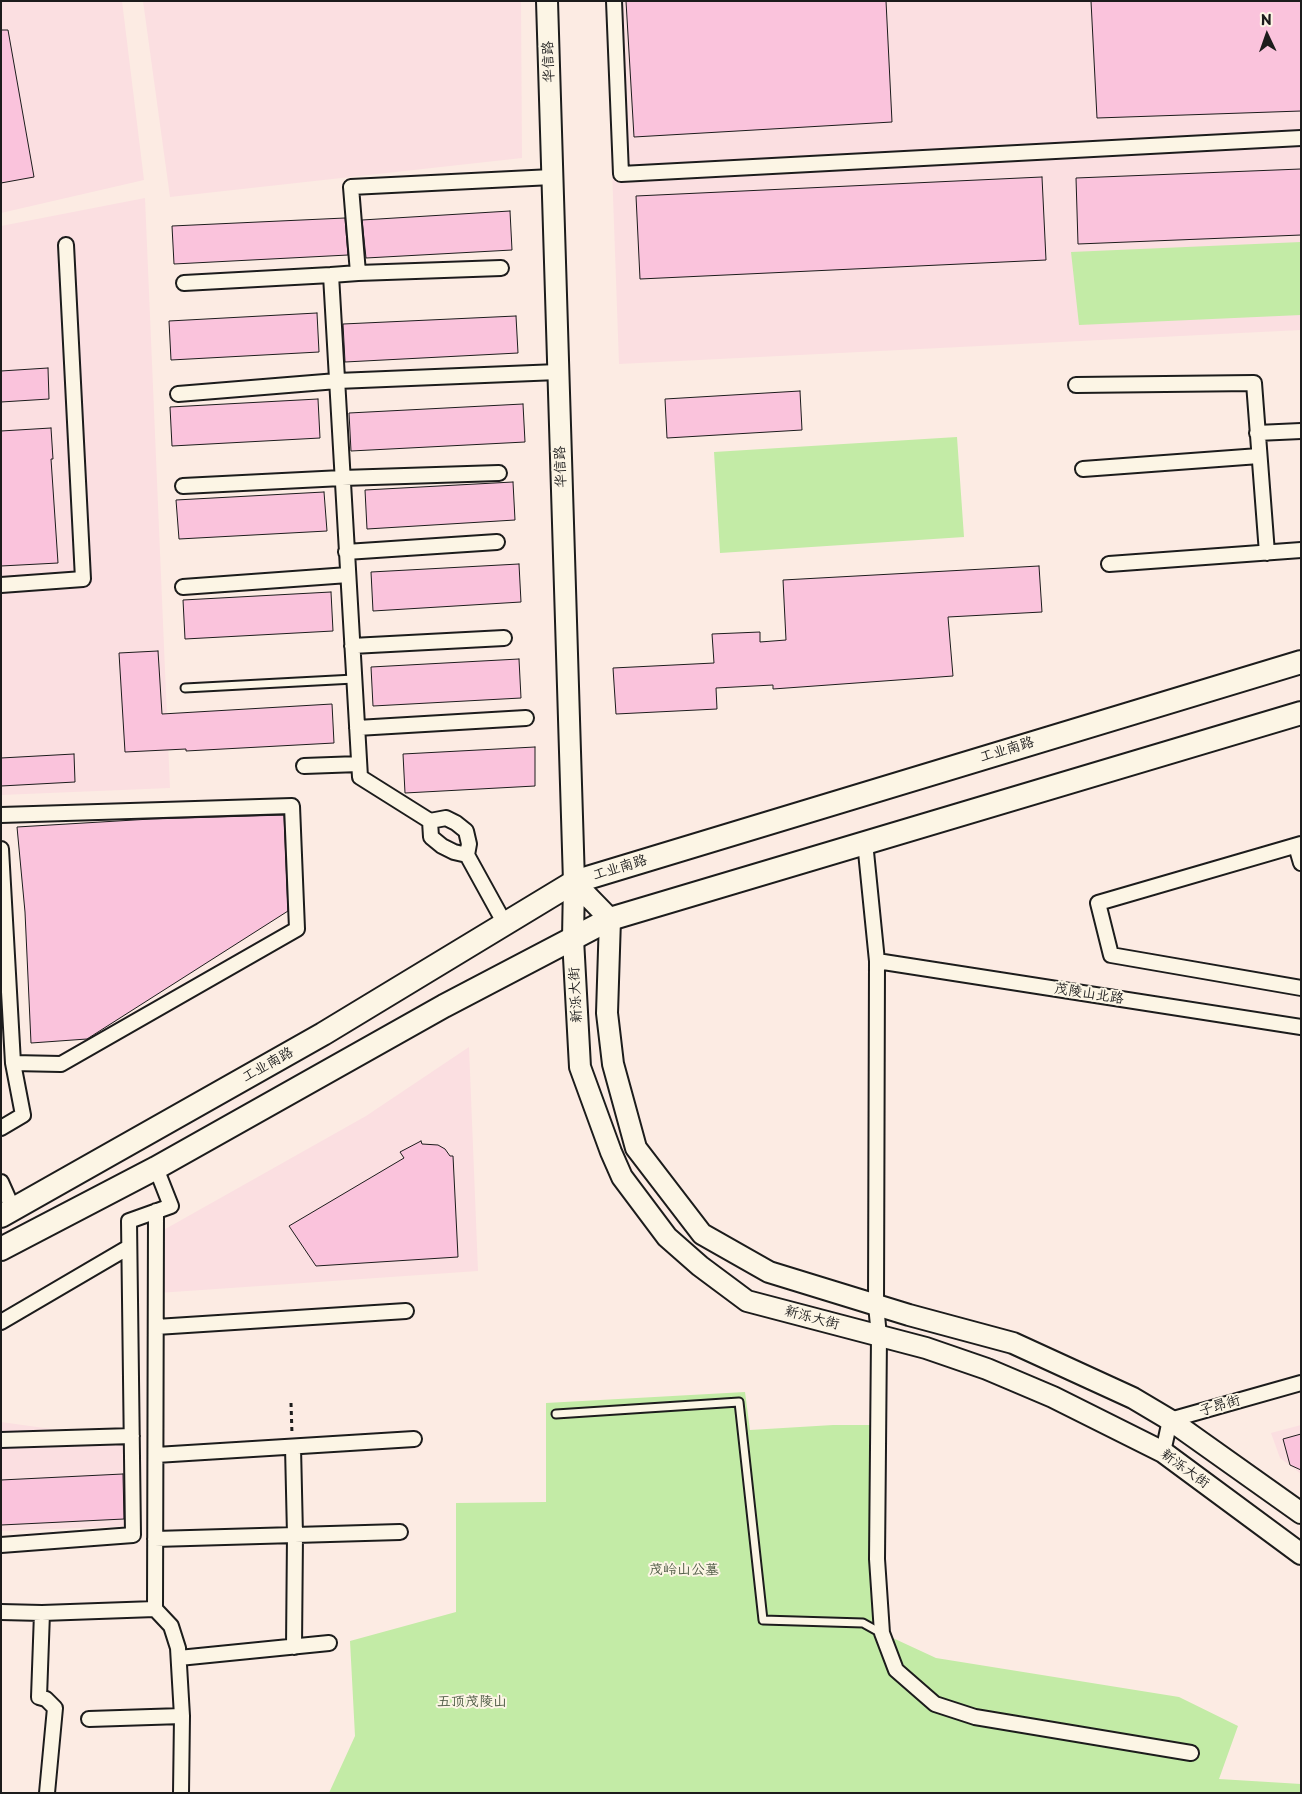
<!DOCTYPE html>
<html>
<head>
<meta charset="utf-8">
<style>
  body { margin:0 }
  #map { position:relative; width:1302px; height:1794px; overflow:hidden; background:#fcebe3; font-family:"Playpen Sans",sans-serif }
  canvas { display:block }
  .frame { position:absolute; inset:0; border:2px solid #1c1c1c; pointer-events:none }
  .north { position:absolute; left:1242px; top:10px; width:50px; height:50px; -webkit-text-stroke:4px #fcf5e5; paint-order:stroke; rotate:357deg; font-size:14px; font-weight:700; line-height:20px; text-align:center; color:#1c1c1c }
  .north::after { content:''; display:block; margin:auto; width:18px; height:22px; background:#1c1c1c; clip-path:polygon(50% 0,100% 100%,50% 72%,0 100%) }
</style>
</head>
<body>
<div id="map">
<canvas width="1302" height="1794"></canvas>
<div class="frame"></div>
<div class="north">N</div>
</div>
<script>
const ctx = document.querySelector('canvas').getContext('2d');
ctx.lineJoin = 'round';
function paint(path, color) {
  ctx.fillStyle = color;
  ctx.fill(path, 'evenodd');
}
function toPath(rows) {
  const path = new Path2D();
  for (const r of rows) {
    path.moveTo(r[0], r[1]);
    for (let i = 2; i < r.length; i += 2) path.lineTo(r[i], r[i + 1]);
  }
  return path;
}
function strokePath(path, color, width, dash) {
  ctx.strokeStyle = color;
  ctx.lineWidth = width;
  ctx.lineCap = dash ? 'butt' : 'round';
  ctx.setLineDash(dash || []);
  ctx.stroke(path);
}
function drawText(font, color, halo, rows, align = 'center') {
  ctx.font = font + ' "Playpen Sans","LXGW WenKai TC",sans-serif';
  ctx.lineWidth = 4;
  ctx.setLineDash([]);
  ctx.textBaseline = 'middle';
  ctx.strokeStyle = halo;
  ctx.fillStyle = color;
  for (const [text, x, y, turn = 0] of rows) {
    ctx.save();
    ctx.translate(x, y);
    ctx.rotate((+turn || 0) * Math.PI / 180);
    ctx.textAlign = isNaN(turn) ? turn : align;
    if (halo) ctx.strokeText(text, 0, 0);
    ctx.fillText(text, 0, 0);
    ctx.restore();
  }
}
const built = toPath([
  [1,1,122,1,144,180,1,213],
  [143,1,521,1,522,158,170,197],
  [606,1,1301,1,1301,330,619,364],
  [145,198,170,788,1,795,1,226],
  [469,1047,478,1271,158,1293,160,1232,366,1116],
  [1,1422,131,1440,136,1526,1,1531],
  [1301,1425,1301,1474,1280,1458,1271,1433]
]);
const green = toPath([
  [1301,242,1301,315,1079,325,1071,252],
  [957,437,964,537,720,553,714,452],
  [745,1392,750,1430,833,1425,870,1425,882,1633,936,1658,1179,1697,1238,1726,1219,1779,1301,1784,1301,1793,329,1793,355,1736,350,1641,456,1612,456,1503,546,1502,546,1403]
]);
const building = toPath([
  [626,1,886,1,892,122,634,137,626,1],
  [1091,1,1301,1,1301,111,1097,118,1091,1],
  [1,30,8,30,34,177,1,183,1,30],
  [1301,169,1301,235,1078,244,1076,178,1301,169],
  [1042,177,1046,260,640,279,636,196,1042,177],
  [510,211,512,250,366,258,362,220,510,211],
  [345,218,348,255,174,264,172,226,345,218],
  [317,313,319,352,171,360,169,321,317,313],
  [516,316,518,353,345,362,343,324,516,316],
  [48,368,49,399,1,402,1,371,48,368],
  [800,391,802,430,667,438,665,399,800,391],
  [318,399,320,438,172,446,170,407,318,399],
  [523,404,525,442,351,451,349,413,523,404],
  [51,428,53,459,51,459,58,563,1,566,1,431,51,428],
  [513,482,515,520,367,529,365,490,513,482],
  [324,492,327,531,179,539,176,500,324,492],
  [519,564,521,602,373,611,371,572,519,564],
  [1039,566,1042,612,948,617,953,676,773,689,773,685,716,688,717,709,616,714,613,668,714,663,712,634,760,632,760,642,786,640,783,580,1039,566],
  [331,592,333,631,185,639,183,600,331,592],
  [158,651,162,714,332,704,334,743,186,751,186,749,125,752,119,653,158,651],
  [519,659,521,698,373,706,371,667,519,659],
  [535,747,535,786,405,793,403,754,535,747],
  [74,754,75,782,1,786,1,758,74,754],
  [284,815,288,911,87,1039,31,1043,25,912,17,827,151,819,284,815],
  [421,1141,422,1144,438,1145,445,1149,450,1156,453,1156,458,1257,316,1266,289,1226,404,1158,400,1152,421,1141],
  [1301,1434,1301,1470,1290,1465,1283,1439,1301,1434],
  [123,1474,124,1519,1,1525,1,1480,123,1474]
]);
const path = toPath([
  [291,1403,292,1434]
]);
const service = toPath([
  [185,688,354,679],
  [556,1414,739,1402,763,1620,863,1623,881,1633]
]);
const minor = toPath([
  [614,1,621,174,1301,138],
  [358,273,501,268],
  [184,283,331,275],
  [1076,385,1254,383,1267,553],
  [178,394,337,381,558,372],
  [1257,433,1301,431],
  [1083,469,1259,456],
  [183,486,342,478,499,473],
  [346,552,497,542],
  [1109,564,1301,550],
  [1,585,83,579,66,245],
  [183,587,348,575],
  [352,646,504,638],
  [357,728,526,718],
  [304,766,359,764],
  [1,815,292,806,297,929,61,1064,13,1063,1,849],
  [430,821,446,818,456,823,466,831,469,844,467,855],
  [865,842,877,961,876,1305,879,1336,877,1559,882,1633,896,1670,935,1704,975,1717,1191,1753],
  [1301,844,1098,903,1111,955,1301,988],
  [1296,846,1301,863],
  [505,924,467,855,454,852,442,846,431,837,430,821,360,777,331,275,358,273,351,187,552,177],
  [877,961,1301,1027],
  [1,1128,23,1115,13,1063],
  [1,1182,13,1209],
  [156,1211,155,1609,171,1626,178,1648,182,1716,181,1793],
  [1,1322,129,1247],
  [156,1327,406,1311],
  [1,1440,132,1436],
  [293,1447,295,1535,294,1647],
  [1163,1452,1170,1420,1301,1383],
  [156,1455,414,1439],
  [155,1539,400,1532],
  [1,1545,133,1535,129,1221,171,1206,156,1168],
  [1,1612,42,1613,39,1697,46,1699,55,1708,47,1793],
  [42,1613,155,1609],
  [179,1658,329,1643],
  [89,1719,182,1716]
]);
const secondary = toPath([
  [547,1,574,882,573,939,580,1067,611,1152,622,1177,667,1237,700,1266,747,1301,926,1348,987,1369,1053,1397,1163,1452,1301,1554],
  [574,882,610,919,607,1013,613,1064,636,1148,702,1234,769,1272,909,1315,1013,1343,1133,1398,1170,1420,1301,1513]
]);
const primary = toPath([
  [1,1216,323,1034,574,882,1301,662],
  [1,1249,156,1168,444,1006,610,919,1301,713]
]);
const streetNames = [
  ["华信路",549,62,-92],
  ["华信路",561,467,-92],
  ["工业南路",1007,750,-17],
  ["工业南路",620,868,-17],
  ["茂陵山北路",1089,994,9],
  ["新泺大街",576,995,-93],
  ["工业南路",268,1065,-29],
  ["新泺大街",812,1318,15],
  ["子昂街",1220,1406,-16],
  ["新泺大街",1185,1469,36]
];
const parkNames = [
  ["茂岭山公墓",684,1570],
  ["五顶茂陵山",472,1702]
];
paint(built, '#fbdfe1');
paint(green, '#c3eba6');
paint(building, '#fac3dc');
strokePath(building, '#1c1c1c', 1);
strokePath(service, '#1c1c1c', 11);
strokePath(minor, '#1c1c1c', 18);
strokePath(secondary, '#1c1c1c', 24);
strokePath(primary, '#1c1c1c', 26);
strokePath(path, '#1c1c1c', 3, [4, 4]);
strokePath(service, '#fcf5e5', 7);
strokePath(minor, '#fcf5e5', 14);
strokePath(secondary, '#fcf5e5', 20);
strokePath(primary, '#fcf5e5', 22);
drawText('14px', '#1c1c1c', '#fcf5e5', streetNames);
drawText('14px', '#4e5a45', '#fcf5e5', parkNames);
</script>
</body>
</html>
